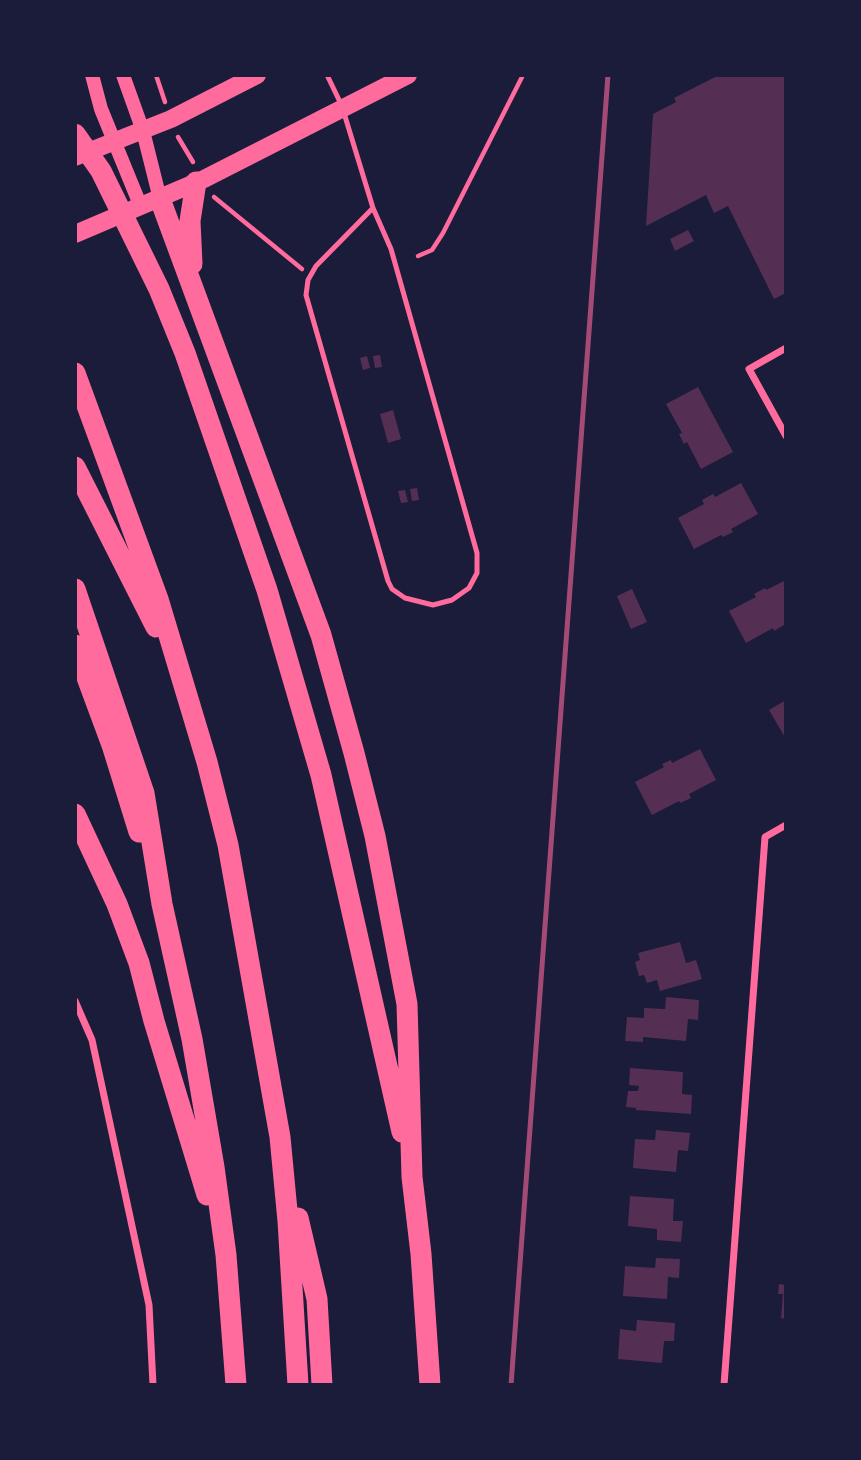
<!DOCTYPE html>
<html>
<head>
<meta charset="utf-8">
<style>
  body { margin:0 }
  #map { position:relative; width:861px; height:1460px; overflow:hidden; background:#1b1b3a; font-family:Rubik,sans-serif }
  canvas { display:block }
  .frame { position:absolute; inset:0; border:77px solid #1b1b3a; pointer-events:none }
</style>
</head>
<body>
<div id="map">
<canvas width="861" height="1460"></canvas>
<div class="frame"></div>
</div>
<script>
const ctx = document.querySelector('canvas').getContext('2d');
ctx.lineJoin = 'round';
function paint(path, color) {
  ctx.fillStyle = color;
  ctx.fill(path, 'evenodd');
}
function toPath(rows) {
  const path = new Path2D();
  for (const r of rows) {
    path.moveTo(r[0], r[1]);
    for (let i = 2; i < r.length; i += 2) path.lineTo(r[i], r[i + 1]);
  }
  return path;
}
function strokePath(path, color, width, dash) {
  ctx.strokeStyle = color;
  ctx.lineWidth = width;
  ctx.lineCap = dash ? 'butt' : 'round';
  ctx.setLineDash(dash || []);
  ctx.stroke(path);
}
const building = toPath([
  [719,75,786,75,786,293,774,299,728,206,714,213,706,195,646,226,653,114,676,102,674,98],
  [688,230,694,241,675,251,670,239],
  [380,355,382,367,375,368,373,356],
  [367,356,370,368,363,370,360,358],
  [698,387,733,452,701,469,687,442,684,444,679,434,682,433,666,404],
  [393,410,401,439,388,443,380,414],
  [741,483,758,514,731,529,733,532,723,537,721,535,694,549,678,518,704,504,702,500,713,494,715,497],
  [417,488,419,500,412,501,410,489],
  [405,490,408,502,401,503,398,491],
  [786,580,784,625,774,631,773,628,746,643,729,611,756,597,754,594,765,588,766,590],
  [632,589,647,622,631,629,617,596],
  [786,700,786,739,769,710],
  [700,749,716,780,689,794,691,798,680,803,679,801,652,815,635,782,664,767,662,764,671,760,672,763],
  [680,942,686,963,696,960,702,979,660,991,657,980,647,983,644,975,639,976,635,962,640,960,638,953],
  [666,997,699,1000,698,1020,688,1019,686,1041,643,1037,643,1042,625,1041,627,1017,644,1018,644,1008,665,1009],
  [630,1068,683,1072,682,1094,692,1095,691,1114,636,1110,636,1108,626,1107,628,1091,638,1091,639,1086,629,1085],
  [656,1130,690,1133,688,1151,678,1150,676,1172,633,1168,635,1139,655,1140],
  [630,1196,674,1199,673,1221,683,1221,681,1242,657,1240,657,1229,628,1226],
  [656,1258,680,1259,679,1278,668,1277,667,1299,623,1296,625,1266,655,1268],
  [779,1284,786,1285,786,1319,781,1318,783,1294,778,1294],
  [637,1320,675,1323,674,1341,664,1341,662,1363,618,1359,620,1329,636,1331]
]);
const path = toPath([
  [156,75,165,102],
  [178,137,193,162],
  [214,197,302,269],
  [418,256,432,250,443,233,523,75]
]);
const service = toPath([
  [327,75,341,104],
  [344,113,373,208,391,249,477,553,477,573,469,588,452,600,433,605,405,598,392,589,388,581,306,295,308,280,316,266,373,208]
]);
const minor = toPath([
  [786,348,749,369,786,436],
  [75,1001,92,1040,149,1305,153,1385],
  [724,1385,765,837,786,825]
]);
const secondary = toPath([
  [92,75,101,109,141,207],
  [123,75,143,131,160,199]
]);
const primary = toPath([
  [75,157,171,119,257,75],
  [75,234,204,179,408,75]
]);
const motorway = toPath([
  [75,134,101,171,159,289,185,353,267,590,321,775,402,1132],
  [160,199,321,635,354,753,375,836,407,1004,412,1177,421,1254,430,1385],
  [192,264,190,221,196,182],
  [75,373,158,599,207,762,228,845,280,1137,288,1221,298,1385],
  [75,467,156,627],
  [75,589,144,793,162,904,192,1039,214,1167,226,1255,236,1385],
  [75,645,112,745,139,832],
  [75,814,117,904,139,963,154,1021,207,1195],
  [298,1218,317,1299,322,1385]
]);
const rail = toPath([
  [511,1385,608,75]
]);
paint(building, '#542f53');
strokePath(path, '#ff6b9d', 4.5);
strokePath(service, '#ff6b9d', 5);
strokePath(minor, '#ff6b9d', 7);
strokePath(secondary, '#ff6b9d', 14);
strokePath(primary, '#ff6b9d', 18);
strokePath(motorway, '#ff6b9d', 21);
strokePath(rail, '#a44b75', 5);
</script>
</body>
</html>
